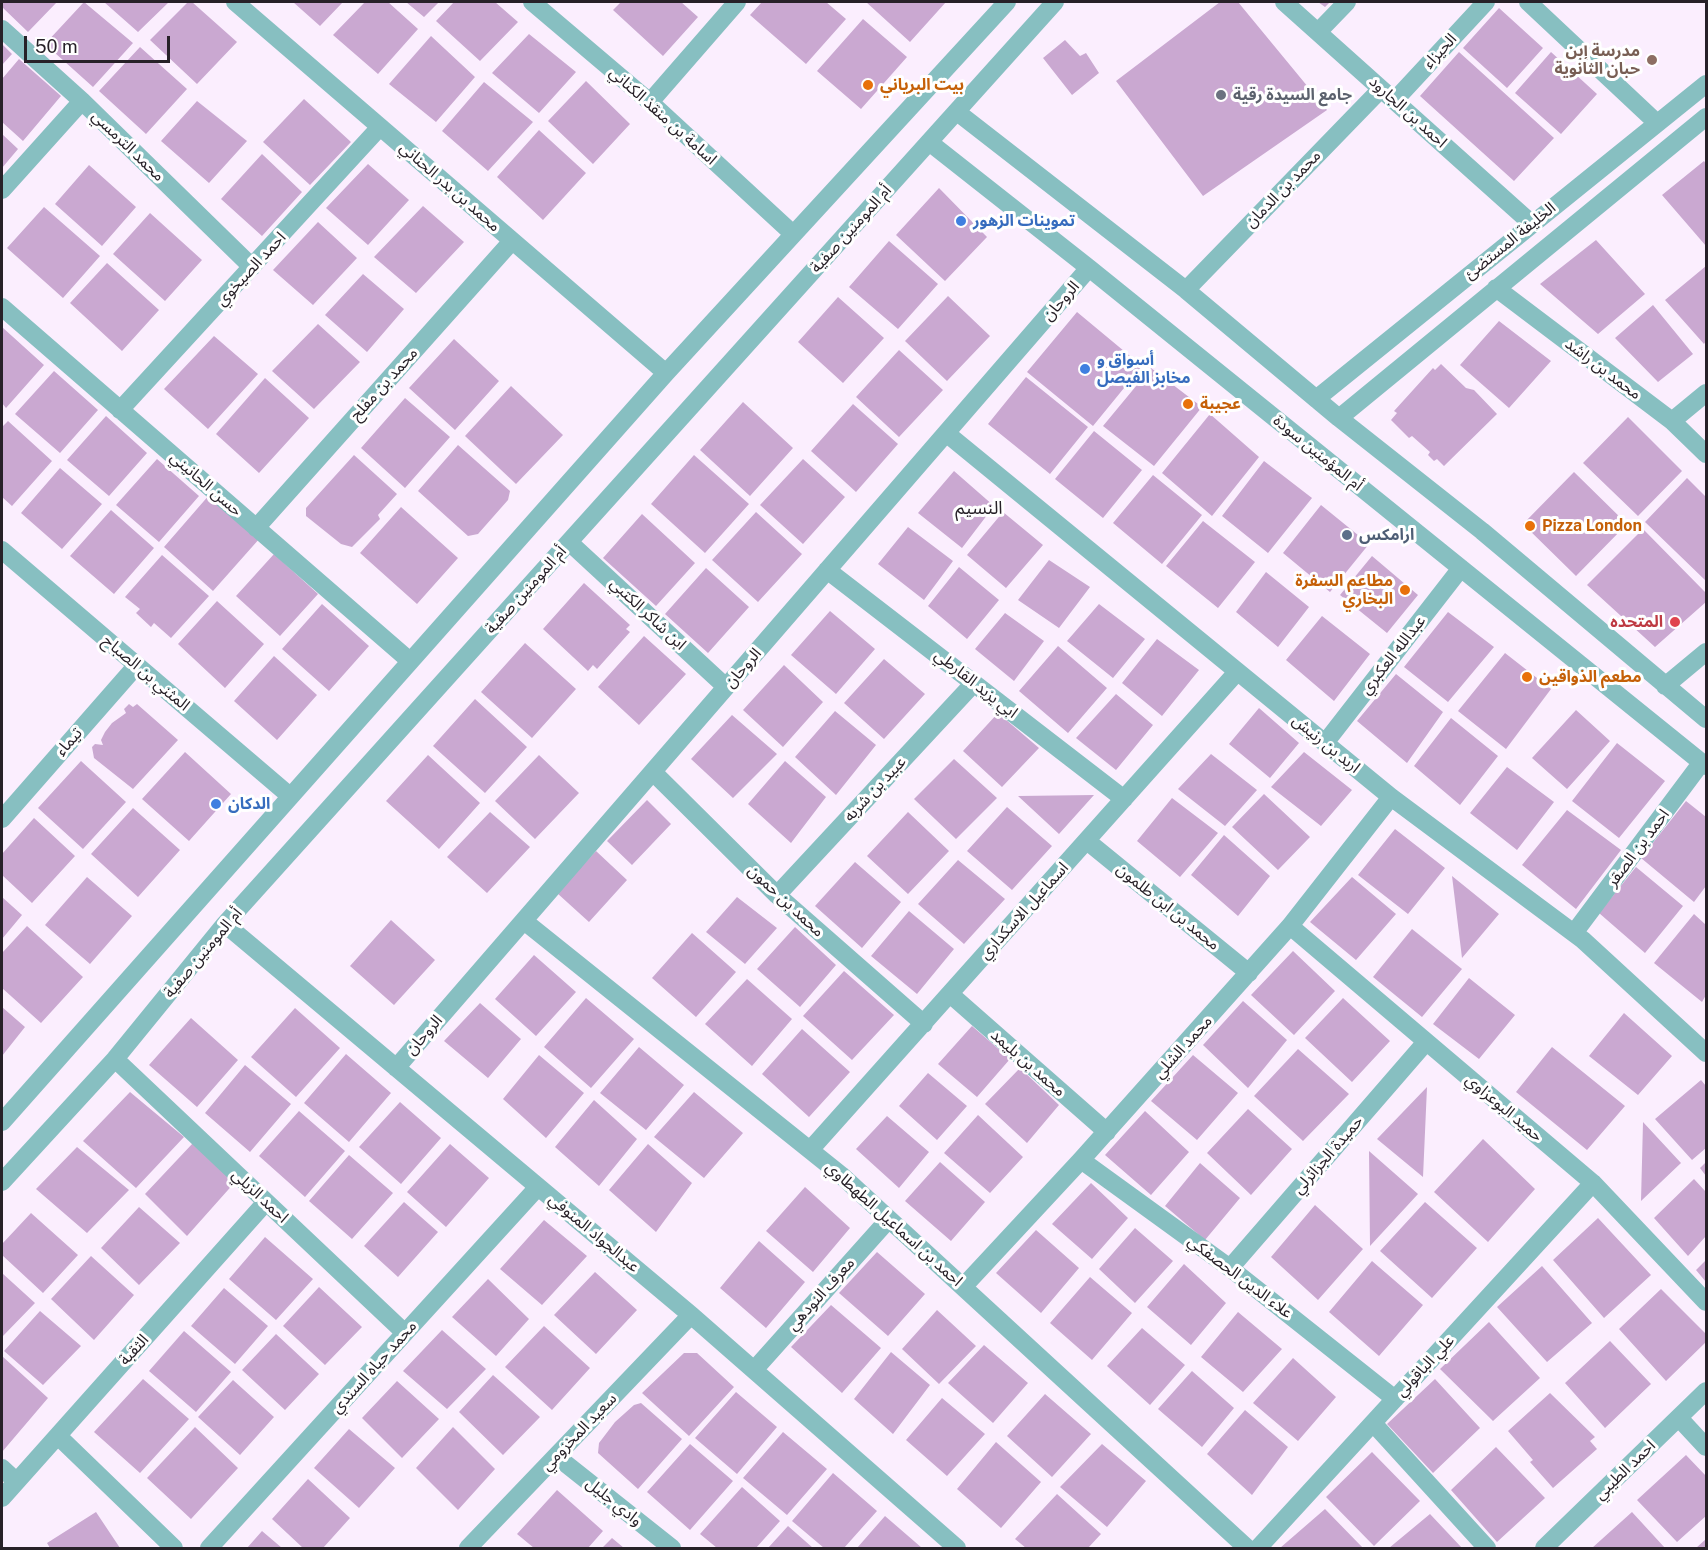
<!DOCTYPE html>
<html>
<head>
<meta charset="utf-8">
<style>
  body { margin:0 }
  #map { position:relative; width:1708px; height:1550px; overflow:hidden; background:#fbeefe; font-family:"Public Sans",sans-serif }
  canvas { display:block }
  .frame { position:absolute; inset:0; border:3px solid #272128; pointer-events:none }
  .scale { position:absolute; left:24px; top:36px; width:146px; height:27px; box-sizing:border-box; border:3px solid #272128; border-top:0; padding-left:8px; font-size:18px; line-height:21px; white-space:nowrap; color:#272128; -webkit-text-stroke:4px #fff; paint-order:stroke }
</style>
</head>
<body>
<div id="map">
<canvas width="1708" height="1550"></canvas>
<div class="frame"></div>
<div class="scale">50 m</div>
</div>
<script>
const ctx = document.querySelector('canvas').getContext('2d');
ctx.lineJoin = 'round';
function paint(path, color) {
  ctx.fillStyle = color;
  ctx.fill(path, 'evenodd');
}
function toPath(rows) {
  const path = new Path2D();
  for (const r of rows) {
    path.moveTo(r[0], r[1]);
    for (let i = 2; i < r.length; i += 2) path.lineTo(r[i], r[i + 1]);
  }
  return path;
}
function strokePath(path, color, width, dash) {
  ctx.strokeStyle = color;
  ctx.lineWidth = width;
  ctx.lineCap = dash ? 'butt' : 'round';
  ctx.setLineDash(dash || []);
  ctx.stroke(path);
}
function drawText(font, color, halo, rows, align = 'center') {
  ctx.font = font + ' "Public Sans","Noto Sans Arabic",sans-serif';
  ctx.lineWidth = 6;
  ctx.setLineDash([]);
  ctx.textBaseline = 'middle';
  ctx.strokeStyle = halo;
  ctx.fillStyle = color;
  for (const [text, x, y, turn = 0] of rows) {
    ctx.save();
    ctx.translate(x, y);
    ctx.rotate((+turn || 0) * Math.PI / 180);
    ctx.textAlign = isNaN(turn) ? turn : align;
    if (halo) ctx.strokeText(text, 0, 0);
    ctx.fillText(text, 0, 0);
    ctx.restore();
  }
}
const building = toPath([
  [2,2,57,2,28,32,2,7],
  [84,2,133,43,93,87,45,44],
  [104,2,169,2,138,32],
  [188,2,192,2,237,42,197,84,150,40],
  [293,2,343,2,320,26],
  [365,2,388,2,418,29,378,74,333,35],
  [406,2,439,2,424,17],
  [454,2,495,2,518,22,480,61,436,21],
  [621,2,681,2,698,17,663,56,613,10],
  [762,2,826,2,846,19,806,64,750,15],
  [866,2,946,2,910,42],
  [1220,2,1238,2,1327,110,1203,196,1116,81],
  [1318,2,1330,2,1325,7],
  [1499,8,1543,48,1507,88,1463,48],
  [863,19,907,57,861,109,817,71],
  [529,34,576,72,539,113,492,73],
  [431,36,475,77,436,122,389,84],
  [1065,40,1080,56,1086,53,1099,73,1072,95,1043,58],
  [2,44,12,54,2,65],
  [140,47,187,89,146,134,99,91],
  [1459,52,1554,138,1514,181,1420,96],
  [1551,52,1597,94,1561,134,1515,93],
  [19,59,61,96,23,141,2,122,2,79],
  [586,81,630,124,593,164,548,121],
  [484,82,533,122,488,171,442,131],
  [304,99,351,142,310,185,263,142],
  [197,101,247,141,209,183,161,141],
  [539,130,586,173,543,220,497,177],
  [2,134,18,149,2,168],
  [262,154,302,192,262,236,221,199],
  [1704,161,1706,164,1706,246,1662,195],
  [368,164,409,200,368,245,326,208],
  [89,165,136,207,102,246,55,204],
  [939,188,987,237,945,281,896,235],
  [423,206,464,242,416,293,374,257],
  [44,207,100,256,63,298,7,248],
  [150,213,202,260,165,301,113,254],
  [318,222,357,258,313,305,273,270],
  [1596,240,1645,294,1598,334,1540,284],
  [889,241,938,284,898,329,849,287],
  [107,263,159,310,122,351,70,303],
  [1706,266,1706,341,1704,344,1665,300],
  [363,274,404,309,367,352,325,315],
  [948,296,990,336,947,381,905,341],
  [838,297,884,338,843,383,798,342],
  [1653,305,1693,354,1658,382,1615,338],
  [1077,312,1142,366,1093,426,1027,372],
  [1499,321,1551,361,1509,408,1460,365],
  [318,324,360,362,314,409,272,371],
  [2,327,44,365,6,408,2,403],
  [214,336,258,374,208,429,164,389],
  [454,339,499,381,455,430,409,388],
  [899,350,943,390,899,437,856,397],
  [1441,364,1466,388,1474,390,1497,414,1444,466,1437,459,1434,461,1428,455,1430,452,1412,436,1409,438,1391,420,1397,413,1394,411,1433,368,1435,370],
  [1151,368,1202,407,1154,466,1103,426],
  [54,371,98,410,60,453,15,414],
  [1026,377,1088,427,1050,474,988,424],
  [265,378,309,418,259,473,216,434],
  [511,386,563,435,516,484,465,436],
  [405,398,450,437,405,488,361,448],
  [743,402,793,448,750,496,700,450],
  [853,404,898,444,856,492,811,451],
  [1210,414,1259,457,1212,516,1162,473],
  [106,416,147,453,109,496,67,460],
  [1628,417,1682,471,1638,516,1583,463],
  [8,421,52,461,12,506,2,497,2,427],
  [1094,431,1142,470,1103,518,1055,479],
  [458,445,510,491,508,500,478,534,468,536,418,491],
  [354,455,397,494,378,515,380,519,352,547,341,544,306,516,306,508],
  [694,455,749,504,705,553,651,504],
  [157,459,199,496,159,542,116,505],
  [803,459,845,497,803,544,760,505],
  [1264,461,1312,498,1268,553,1222,516],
  [60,468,102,504,62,549,21,513],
  [954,471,994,506,962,548,918,513],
  [1574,472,1627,524,1576,576,1523,524],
  [1153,475,1202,515,1162,564,1113,523],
  [1687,478,1706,497,1706,581,1645,522],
  [210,494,260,538,213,591,164,547],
  [1321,505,1369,544,1330,592,1283,553],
  [401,507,458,558,417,604,360,553],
  [111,510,154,548,114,594,70,556],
  [756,512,802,554,758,602,712,560],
  [1003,512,1043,545,1006,588,967,555],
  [642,514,695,563,656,606,603,558],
  [1203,521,1255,562,1218,608,1166,566],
  [908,527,953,561,924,600,878,564],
  [1643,529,1706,593,1706,602,1655,647,1587,585],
  [274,554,318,594,280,636,236,596],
  [162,555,209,596,171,638,154,623,151,627,136,613,140,609,125,597],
  [1372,556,1418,595,1387,633,1340,595],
  [1049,560,1090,587,1059,628,1018,600],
  [959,567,999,600,967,639,928,606],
  [706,568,749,607,708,653,665,614],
  [1266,572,1309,607,1278,647,1236,612],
  [584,583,630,625,626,629,630,632,597,669,593,665,588,671,543,629],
  [217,601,264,644,225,688,178,644],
  [322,604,369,646,329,691,282,649],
  [1099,604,1145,639,1113,678,1067,641],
  [830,611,875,649,836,694,791,655],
  [1448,612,1494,647,1448,702,1404,667],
  [1005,613,1044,641,1014,681,975,649],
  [1322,616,1370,654,1334,701,1286,660],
  [644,636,686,674,639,725,598,687],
  [1157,639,1199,670,1162,716,1122,683],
  [525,643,576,689,532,738,481,692],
  [1058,646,1107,688,1068,733,1019,691],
  [1505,653,1551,689,1506,749,1458,711],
  [274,656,317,695,277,740,234,701],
  [884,659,925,694,884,739,844,703],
  [784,665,823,702,783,747,743,710],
  [1396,674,1443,712,1407,763,1357,721],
  [1116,694,1153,725,1116,770,1076,738],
  [475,699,527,747,485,793,433,746],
  [129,704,133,707,137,704,178,740,133,789,94,758,92,747,95,744,103,745,101,740,105,732,112,723,126,713,124,709],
  [1259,708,1299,743,1270,778,1229,744],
  [1576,710,1610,741,1567,789,1532,758],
  [835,711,876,745,836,795,795,757],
  [998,713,1039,748,1002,787,963,751],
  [732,715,777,754,733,798,691,759],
  [1451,718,1498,756,1460,805,1414,766],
  [1617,743,1665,781,1619,838,1572,801],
  [185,752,231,794,189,841,142,799],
  [1304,752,1352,790,1321,826,1271,787],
  [1211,754,1257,790,1225,826,1178,789],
  [428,755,480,803,439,849,386,801],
  [539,755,579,793,535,839,495,801],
  [954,759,997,798,956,839,914,799],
  [81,761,126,802,83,849,38,808],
  [785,761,826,797,791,843,748,804],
  [1507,767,1554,802,1517,850,1470,813],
  [1264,794,1310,837,1278,870,1232,827],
  [1094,795,1059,834,1018,796],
  [1172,798,1218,833,1180,877,1137,841],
  [647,800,671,824,632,865,607,841],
  [1686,801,1706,817,1706,886,1694,902,1641,858],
  [1007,807,1052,846,1012,890,967,851],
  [133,808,180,850,138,897,91,854],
  [1567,810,1621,850,1576,909,1522,865],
  [490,812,530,847,487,893,447,857],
  [908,812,949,851,908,894,867,856],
  [34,818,75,856,32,903,2,875,2,854],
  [1395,829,1445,868,1408,914,1358,875],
  [1224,835,1270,876,1238,916,1191,875],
  [596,851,627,880,589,922,557,893],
  [958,860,1005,899,964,944,918,904],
  [855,862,901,902,862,948,815,906],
  [1636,867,1683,906,1645,953,1599,913],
  [1452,876,1499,914,1462,958],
  [87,877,132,916,90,964,45,925],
  [1352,877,1396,914,1356,960,1310,922],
  [2,897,22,915,2,939],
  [737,897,777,928,745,964,706,932],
  [909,911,954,949,917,994,871,956],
  [1694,914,1706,925,1706,995,1702,1002,1654,963],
  [391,920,435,960,394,1005,350,966],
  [27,926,83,977,41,1023,2,988,2,953],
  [795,927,836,965,800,1007,757,969],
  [1412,929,1462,969,1422,1017,1373,977],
  [692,933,736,972,696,1017,652,978],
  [1293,951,1335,991,1294,1035,1251,995],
  [534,955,576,992,536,1036,495,999],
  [844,971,894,1015,852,1060,803,1016],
  [1469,978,1515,1015,1479,1059,1433,1024],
  [747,979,792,1019,752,1066,705,1024],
  [586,998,634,1039,591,1088,544,1047],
  [1343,998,1390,1041,1352,1082,1305,1038],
  [1243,1001,1287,1040,1248,1088,1203,1045],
  [480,1003,521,1039,488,1078,444,1041],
  [2,1007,25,1027,2,1056],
  [295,1008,340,1048,296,1097,251,1057],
  [1624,1013,1672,1056,1638,1095,1589,1056],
  [191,1018,238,1060,197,1107,149,1065],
  [972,1026,1010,1059,977,1097,938,1064],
  [802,1029,850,1072,809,1117,762,1074],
  [639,1047,684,1085,646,1130,600,1093],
  [1552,1047,1625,1106,1587,1150,1516,1092],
  [1298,1049,1349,1094,1303,1141,1254,1096],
  [346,1054,391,1093,349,1142,304,1103],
  [539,1055,584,1093,546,1138,503,1099],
  [1193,1055,1238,1093,1197,1140,1151,1101],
  [245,1065,291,1104,250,1152,205,1113],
  [1020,1068,1059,1105,1027,1143,985,1104],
  [928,1073,967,1106,937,1140,899,1106],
  [1701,1080,1706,1086,1706,1148,1692,1160,1655,1119],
  [1427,1087,1423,1177,1377,1139],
  [130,1092,184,1137,136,1188,83,1141],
  [694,1092,743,1133,704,1178,654,1137],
  [594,1100,637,1139,599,1186,555,1147],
  [400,1102,441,1138,401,1184,359,1147],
  [1248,1109,1292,1149,1251,1195,1207,1153],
  [299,1111,345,1151,305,1197,259,1156],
  [1145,1111,1189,1152,1151,1195,1105,1155],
  [978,1115,1023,1157,990,1193,944,1153],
  [887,1116,929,1152,899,1188,856,1149],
  [1643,1122,1681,1163,1641,1201],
  [1483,1139,1535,1189,1488,1242,1434,1192],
  [193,1143,236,1181,187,1236,145,1194],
  [450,1144,489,1178,446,1227,407,1192],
  [648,1144,692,1183,656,1232,609,1190],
  [77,1147,129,1190,87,1233,36,1189],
  [1369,1151,1418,1194,1370,1246],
  [349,1155,393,1193,352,1239,309,1201],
  [940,1162,985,1202,951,1241,905,1201],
  [1706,1162,1706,1176,1700,1168],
  [1200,1163,1240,1198,1205,1240,1165,1206],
  [1694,1179,1706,1192,1706,1236,1688,1256,1654,1218],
  [1091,1183,1128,1218,1092,1259,1052,1224],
  [805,1187,850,1228,813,1272,766,1231],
  [404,1202,438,1232,398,1277,364,1246],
  [1425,1202,1477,1248,1432,1298,1380,1251],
  [1315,1205,1363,1249,1318,1300,1271,1257],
  [139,1207,180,1243,139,1285,101,1248],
  [31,1213,78,1255,43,1293,2,1255,2,1244],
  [1598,1218,1651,1275,1604,1318,1553,1260],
  [544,1220,587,1256,542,1305,500,1269],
  [1135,1228,1173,1261,1135,1303,1099,1269],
  [1036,1230,1079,1268,1041,1313,996,1273],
  [265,1237,313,1279,276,1320,229,1279],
  [759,1241,805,1282,766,1328,720,1288],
  [877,1252,925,1294,888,1336,839,1293],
  [91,1256,134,1295,94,1340,51,1299],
  [1706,1260,1706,1282,1696,1270],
  [1372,1261,1423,1305,1379,1356,1329,1312],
  [1184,1264,1226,1303,1191,1345,1147,1307],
  [1542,1266,1592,1323,1547,1362,1497,1307],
  [595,1272,637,1310,596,1354,554,1315],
  [2,1273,35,1303,2,1337],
  [1090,1277,1132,1313,1092,1360,1050,1323],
  [488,1279,529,1319,496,1356,452,1317],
  [319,1287,362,1327,325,1365,283,1326],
  [224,1288,268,1326,235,1364,191,1326],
  [1661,1289,1706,1334,1706,1342,1666,1381,1619,1329],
  [831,1305,881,1348,842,1393,791,1347],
  [937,1310,976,1346,939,1384,902,1349],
  [40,1311,81,1346,43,1385,4,1351],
  [1238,1312,1282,1349,1243,1392,1201,1357],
  [1489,1322,1540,1378,1493,1421,1440,1369],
  [544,1326,590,1368,552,1410,505,1367],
  [1142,1328,1185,1365,1150,1405,1107,1366],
  [442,1330,486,1369,447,1409,403,1371],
  [184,1331,231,1372,196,1412,149,1371],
  [276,1334,319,1374,285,1410,242,1370],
  [1610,1341,1651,1384,1605,1428,1565,1383],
  [984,1345,1028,1383,993,1423,948,1383],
  [891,1352,930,1385,893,1434,854,1399],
  [684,1353,697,1353,734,1387,689,1436,642,1393],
  [2,1356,48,1398,2,1452],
  [1293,1358,1336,1397,1298,1441,1253,1403],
  [1192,1371,1234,1408,1202,1447,1158,1409],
  [493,1375,540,1417,503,1455,459,1412],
  [143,1379,189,1419,140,1473,94,1432],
  [1435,1379,1480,1428,1433,1473,1387,1424],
  [233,1380,274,1417,240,1455,198,1417],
  [397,1381,439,1419,402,1458,362,1418],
  [736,1392,777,1427,737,1474,695,1438],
  [1550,1393,1595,1437,1590,1441,1597,1449,1553,1488,1530,1462,1533,1460,1508,1431],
  [1045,1394,1091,1434,1052,1477,1007,1436],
  [942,1398,985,1434,947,1476,906,1440],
  [641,1403,682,1439,638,1489,598,1453,599,1443,615,1422,634,1405],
  [1245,1410,1288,1447,1252,1495,1207,1454],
  [195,1427,238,1468,191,1519,147,1478],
  [453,1427,495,1469,458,1510,416,1468],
  [349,1429,395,1468,359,1508,314,1468],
  [783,1432,827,1469,787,1515,743,1478],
  [996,1442,1041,1482,1001,1528,957,1489],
  [690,1444,733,1481,690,1530,647,1492],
  [1102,1444,1146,1481,1107,1527,1060,1487],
  [1496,1447,1545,1498,1497,1542,1451,1490],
  [1372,1452,1420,1501,1374,1546,1326,1497],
  [1686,1455,1706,1476,1706,1516,1677,1542,1637,1500],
  [833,1473,877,1511,844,1548,824,1548,792,1521],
  [308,1479,350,1518,323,1548,303,1548,272,1519],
  [742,1487,780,1521,756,1548,717,1548,700,1534],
  [557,1490,603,1531,588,1548,534,1548,517,1534],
  [1057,1494,1101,1534,1088,1548,1026,1548,1015,1539],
  [1325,1509,1363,1548,1280,1548],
  [96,1512,120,1548,50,1548,47,1543],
  [1632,1512,1665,1548,1592,1548],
  [1430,1514,1462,1548,1389,1548],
  [885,1516,922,1548,857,1548],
  [788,1526,813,1548,768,1548],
  [262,1531,282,1548,247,1548],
  [612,1538,624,1548,602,1548],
  [1706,1539,1706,1548,1696,1548]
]);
const street = toPath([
  [235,2,666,373],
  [532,2,650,102,792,233],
  [1284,2,1531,223],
  [1528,2,1657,123],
  [2,29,82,101,252,267],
  [1318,32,1347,2],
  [1395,100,1486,2],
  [650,102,737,2],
  [957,112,1186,290,1339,418,1482,531,1706,719],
  [929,142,1089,268,1706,766],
  [2,190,82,101],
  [1496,288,1672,421,1706,454],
  [1186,290,1381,89],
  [2,307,410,661],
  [1316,399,1706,84],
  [120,410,380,127],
  [1339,418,1706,117],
  [1672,421,1706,393],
  [946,433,1391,797,1583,940,1706,1053],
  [256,528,512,241],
  [569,542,726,687],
  [2,550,290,796],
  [827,570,1124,799],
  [1665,686,1706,652],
  [1325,743,1461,568],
  [653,772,777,895,924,1024],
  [2,819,137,665],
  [1087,841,1249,973],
  [777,895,974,683],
  [524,921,841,1175,1247,1548],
  [225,924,691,1315,957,1548],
  [1290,926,1593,1183,1706,1302],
  [1574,933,1702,762],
  [950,994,1107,1132],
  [115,1059,405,1333],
  [396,1068,1089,268],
  [2,1122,666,373,1007,2],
  [810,1150,1237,672],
  [1081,1160,1230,1268,1395,1399],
  [2,1182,115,1059,225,924,1055,2],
  [1230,1268,1426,1042],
  [963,1287,1081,1160,1290,926,1391,797],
  [754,1370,889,1219],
  [1679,1418,1706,1447],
  [1373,1423,1487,1548],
  [58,1436,174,1548],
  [556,1456,672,1548],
  [2,1468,16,1481],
  [2,1498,266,1202],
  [209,1548,538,1187],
  [468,1548,691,1315],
  [1258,1548,1593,1183],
  [1544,1548,1706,1391]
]);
const markers = [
  [1652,60,6,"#8d6e63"],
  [868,85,6,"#e8710a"],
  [1221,95,6,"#6b7280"],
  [961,221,6,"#3f7fe0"],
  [1085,369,6,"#3f7fe0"],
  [1188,404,6,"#e8710a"],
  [1530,526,6,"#e8710a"],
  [1347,535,6,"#5c6f8a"],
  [1405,590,6,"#e8710a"],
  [1675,622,6,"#e0444e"],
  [1527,677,6,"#e8710a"],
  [216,804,6,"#3f7fe0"]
];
const streetNames = [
  ["الحيزاء",1440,51,-47],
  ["احمد بن الجارود",1408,112,42],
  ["اسامة بن منقذ الكناني",663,116,42],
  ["محمد الترمسي",128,146,44],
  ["محمد بن بدر الحناني",450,187,41],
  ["محمد بن الدمان",1283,189,-46],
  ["أم المومنين صفية",851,229,-48],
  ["الخليفة المستضئ",1510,241,-39],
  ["احمد الصيخوي",251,269,-47],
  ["الروحان",1061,301,-49],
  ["محمد بن راشد",1603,369,37],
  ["محمد بن مفلح",384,384,-48],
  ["أم المؤمنين سودة",1318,453,39],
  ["حسن الحانيني",206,484,41],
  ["أم المومنين صفية",526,590,-48],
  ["ابن شاكر الكتبي",648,614,43],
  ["عبدالله العكبري",1393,655,-52],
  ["الروحان",743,668,-49],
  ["المثني بن الصباح",146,673,40],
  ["ابي يزيد القارطي",976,684,38],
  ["تيماء",69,742,-49],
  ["اربد بن رنيش",1326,744,39],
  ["عبيد بن شربه",875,789,-47],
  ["احمد بن الصقر",1638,848,-53],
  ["محمد بن حمون",786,901,43],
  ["محمد بن ابن طلمون",1168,907,39],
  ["اسماعيل الاسكداري",1024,911,-48],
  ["أم المومنين صفية",203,953,-50],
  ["الروحان",424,1035,-49],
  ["محمد الشلي",1183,1047,-48],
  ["محمد بن بليمد",1028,1063,41],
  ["حميد البوعزاوي",1504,1108,40],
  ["حميدة الجزائرلي",1328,1155,-49],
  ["احمد الزيلي",260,1196,43],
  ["احمد بن اسماعيل الطهطاوي",894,1224,42],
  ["عبدالجواد المنوفي",594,1233,40],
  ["علاء الدين الحصفكي",1240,1277,37],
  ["معرف النودهي",821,1294,-48],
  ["الثقبة",134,1350,-48],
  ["علي الباقولي",1425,1366,-47],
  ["محمد حياه السندي",374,1367,-48],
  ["سعيد المخزومي",579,1432,-46],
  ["احمد الطيبي",1625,1470,-44],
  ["وادي جليل",614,1502,39]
];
const educationNames = [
  ["مدرسة إبن",1640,51],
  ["حبان الثانوية",1640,69]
];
const foodNames = [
  ["بيت البرياني",880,85],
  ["عجيبة",1200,404],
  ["Pizza London",1542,526],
  ["مطاعم السفرة",1393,581,"right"],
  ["البخاري",1393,599,"right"],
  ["مطعم الذواقين",1539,677]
];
const worshipNames = [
  ["جامع السيدة رقية",1233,95]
];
const shopNames = [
  ["تموينات الزهور",973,221],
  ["أسواق و",1097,360],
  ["مخابز الفيصل",1097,378],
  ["الدكان",228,804]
];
const serviceNames = [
  ["ارامكس",1359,535]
];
const healthNames = [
  ["المتحده",1663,622]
];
const neighbourhoodNames = [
  ["النسيم",979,508]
];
paint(building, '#caa8d1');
strokePath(street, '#87bfc1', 18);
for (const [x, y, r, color] of markers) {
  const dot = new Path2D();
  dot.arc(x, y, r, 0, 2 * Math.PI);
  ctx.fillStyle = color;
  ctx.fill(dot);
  strokePath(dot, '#fff', 2);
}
drawText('16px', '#272128', '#fff', streetNames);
drawText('bold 16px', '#785e54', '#fff', educationNames, 'right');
drawText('bold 16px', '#c56008', '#fff', foodNames, 'left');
drawText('bold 16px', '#5b616d', '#fff', worshipNames, 'left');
drawText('bold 16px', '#366cbe', '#fff', shopNames, 'left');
drawText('bold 16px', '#4e5e75', '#fff', serviceNames, 'left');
drawText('bold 16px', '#be3a42', '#fff', healthNames, 'right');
drawText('18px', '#272128', '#fff', neighbourhoodNames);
</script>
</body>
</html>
